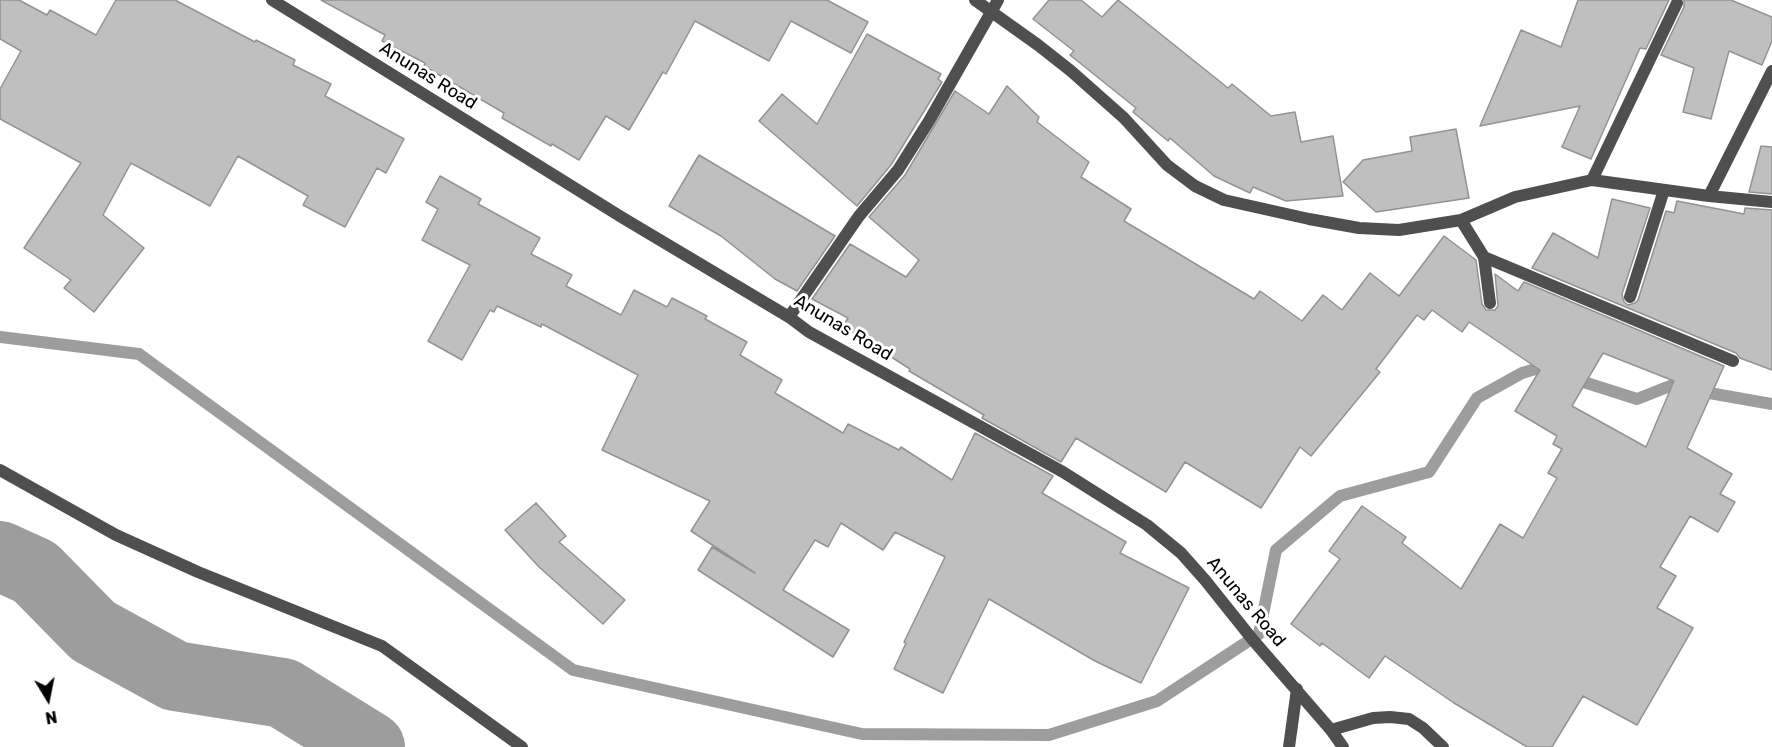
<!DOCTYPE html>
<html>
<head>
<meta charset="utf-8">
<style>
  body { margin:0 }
  #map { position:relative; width:1772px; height:747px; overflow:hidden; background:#fff; font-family:Rubik,sans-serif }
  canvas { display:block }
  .north { position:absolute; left:18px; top:669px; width:60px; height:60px; -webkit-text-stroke:4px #fff; paint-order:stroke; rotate:170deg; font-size:16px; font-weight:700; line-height:24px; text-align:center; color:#000 }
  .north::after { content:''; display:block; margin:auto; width:21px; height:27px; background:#000; clip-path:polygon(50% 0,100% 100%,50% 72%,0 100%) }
</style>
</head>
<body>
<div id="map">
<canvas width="1772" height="747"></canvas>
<div class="north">N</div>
</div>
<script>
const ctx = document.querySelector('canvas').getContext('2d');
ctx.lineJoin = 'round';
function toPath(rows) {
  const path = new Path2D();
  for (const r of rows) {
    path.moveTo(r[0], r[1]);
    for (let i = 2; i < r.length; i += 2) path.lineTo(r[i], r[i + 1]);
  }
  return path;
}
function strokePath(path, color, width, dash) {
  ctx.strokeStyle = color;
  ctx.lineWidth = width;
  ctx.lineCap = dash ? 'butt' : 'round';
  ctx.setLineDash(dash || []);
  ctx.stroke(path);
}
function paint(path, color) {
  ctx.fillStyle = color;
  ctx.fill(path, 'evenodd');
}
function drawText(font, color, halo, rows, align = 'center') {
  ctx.font = font + ' Rubik,sans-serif';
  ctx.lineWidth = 6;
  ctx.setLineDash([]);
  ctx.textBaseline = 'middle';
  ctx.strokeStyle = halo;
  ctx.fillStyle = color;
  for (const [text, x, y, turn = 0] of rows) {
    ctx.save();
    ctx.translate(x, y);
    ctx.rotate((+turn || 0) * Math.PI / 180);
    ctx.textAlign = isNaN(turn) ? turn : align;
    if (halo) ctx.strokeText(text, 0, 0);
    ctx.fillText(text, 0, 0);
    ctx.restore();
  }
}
const stream = toPath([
  [0,337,139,354,573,670,862,734,1049,735,1157,701,1259,634,1276,550,1340,496,1429,472,1477,398,1522,373,1539,368,1551,372],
  [1571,378,1637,399,1670,386,1772,404]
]);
const river = toPath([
  [0,556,35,572,93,631,175,676,283,693,370,747]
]);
const building = toPath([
  [0,0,19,0,47,15,50,10,96,35,116,0,175,0,255,42,256,40,295,60,293,65,331,84,325,96,404,139,386,173,377,168,345,227,303,205,308,196,238,156,210,206,131,163,103,215,144,248,94,312,64,288,71,280,24,248,81,163,0,119,0,89,21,51,0,39,0,0],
  [321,0,827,0,868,22,851,53,791,21,769,61,695,21,666,74,663,72,629,130,606,116,579,160,552,144,551,146,502,118,504,113,424,66,425,63,382,41,385,35,321,0],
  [1049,0,1081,0,1102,17,1118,0,1228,88,1232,84,1271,116,1295,112,1301,142,1333,136,1343,196,1286,201,1253,187,1250,193,1214,176,1170,138,1168,141,1133,112,1136,108,1070,55,1074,51,1033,19,1049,0],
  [1578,0,1669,0,1646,49,1640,48,1591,159,1562,147,1580,106,1480,126,1521,30,1561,47,1578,0],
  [1684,0,1731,0,1772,17,1772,41,1762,65,1729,51,1711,119,1683,112,1694,68,1661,55,1684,7,1684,0],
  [867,34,941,74,938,79,942,82,891,165,857,206,759,121,782,94,817,124,867,34],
  [1007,86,1039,117,1037,122,1089,162,1081,177,1131,209,1124,221,1254,299,1260,291,1302,321,1323,295,1342,310,1370,273,1399,296,1444,236,1476,260,1482,304,1486,310,1495,310,1498,306,1495,274,1518,291,1524,282,1724,366,1687,448,1732,474,1720,494,1735,502,1718,532,1690,516,1660,567,1676,576,1657,608,1693,628,1637,725,1583,696,1552,747,1527,747,1454,703,1385,656,1369,678,1322,643,1320,646,1291,624,1340,559,1329,551,1362,506,1406,537,1402,543,1461,589,1500,524,1523,538,1557,478,1548,473,1562,449,1553,444,1557,436,1515,411,1540,370,1469,322,1462,332,1432,310,1424,320,1417,315,1376,369,1380,372,1311,456,1300,447,1261,508,1185,462,1166,492,1076,438,1061,462,982,418,984,415,909,371,910,369,843,326,848,318,812,299,850,244,906,277,919,260,869,217,905,175,955,91,989,114,1007,86],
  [1603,353,1674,381,1646,447,1572,406,1603,353],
  [1456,129,1469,198,1376,212,1343,182,1363,160,1412,151,1410,137,1456,129],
  [1761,146,1772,147,1772,194,1749,192,1761,146],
  [699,155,835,236,797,291,775,279,721,236,669,206,699,155],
  [440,176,481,199,478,204,540,238,531,254,572,275,566,286,621,315,634,290,667,307,672,298,707,316,705,319,747,342,740,355,782,380,775,393,843,433,848,424,899,450,901,447,952,480,975,433,1053,476,1042,493,1126,542,1120,553,1189,588,1141,683,1095,661,989,599,943,693,894,669,906,643,904,642,945,557,895,532,883,550,841,523,828,547,815,540,783,590,849,630,833,657,698,570,712,547,755,573,691,531,710,501,602,450,638,375,542,324,541,327,497,306,494,312,490,310,462,360,428,341,470,265,422,240,438,209,426,202,440,176],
  [1612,199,1650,208,1622,294,1624,302,1628,305,1635,303,1638,300,1666,211,1674,213,1677,201,1744,214,1745,208,1772,210,1772,370,1740,358,1736,353,1532,268,1553,233,1598,258,1612,199],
  [536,503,566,536,559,542,625,600,603,624,539,567,505,530,536,503]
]);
const service = toPath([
  [1484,257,1490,303],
  [1630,297,1664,190],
  [1331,730,1373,718,1390,717,1409,719,1423,728,1443,747]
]);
const minor = toPath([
  [975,0,1038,45,1071,71,1124,118,1167,165,1195,186,1224,200,1309,219,1359,228,1399,230,1461,220,1515,197,1592,180,1709,196,1772,202],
  [1592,180,1677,3],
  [1709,196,1772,71],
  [1461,220,1484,257,1733,361],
  [0,470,116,535,198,572,382,646,522,747],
  [1289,747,1297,689]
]);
const tertiary = toPath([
  [272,0,623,218,789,317,809,332,1063,472,1147,525,1181,553,1205,580,1253,640,1331,730,1343,747],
  [789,317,859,216,898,170,929,121,998,0]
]);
const streetNames = [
  ["Anunas Road",428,76,32],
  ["Anunas Road",843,328,31],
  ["Anunas Road",1246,602,50]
];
strokePath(stream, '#9d9d9d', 12);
strokePath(river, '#9d9d9d', 70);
paint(building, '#bfbfbf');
strokePath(building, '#939393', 1.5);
strokePath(service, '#4f4f4f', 12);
strokePath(minor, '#4f4f4f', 12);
strokePath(tertiary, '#4f4f4f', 12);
drawText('18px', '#000', '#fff', streetNames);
</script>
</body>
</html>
